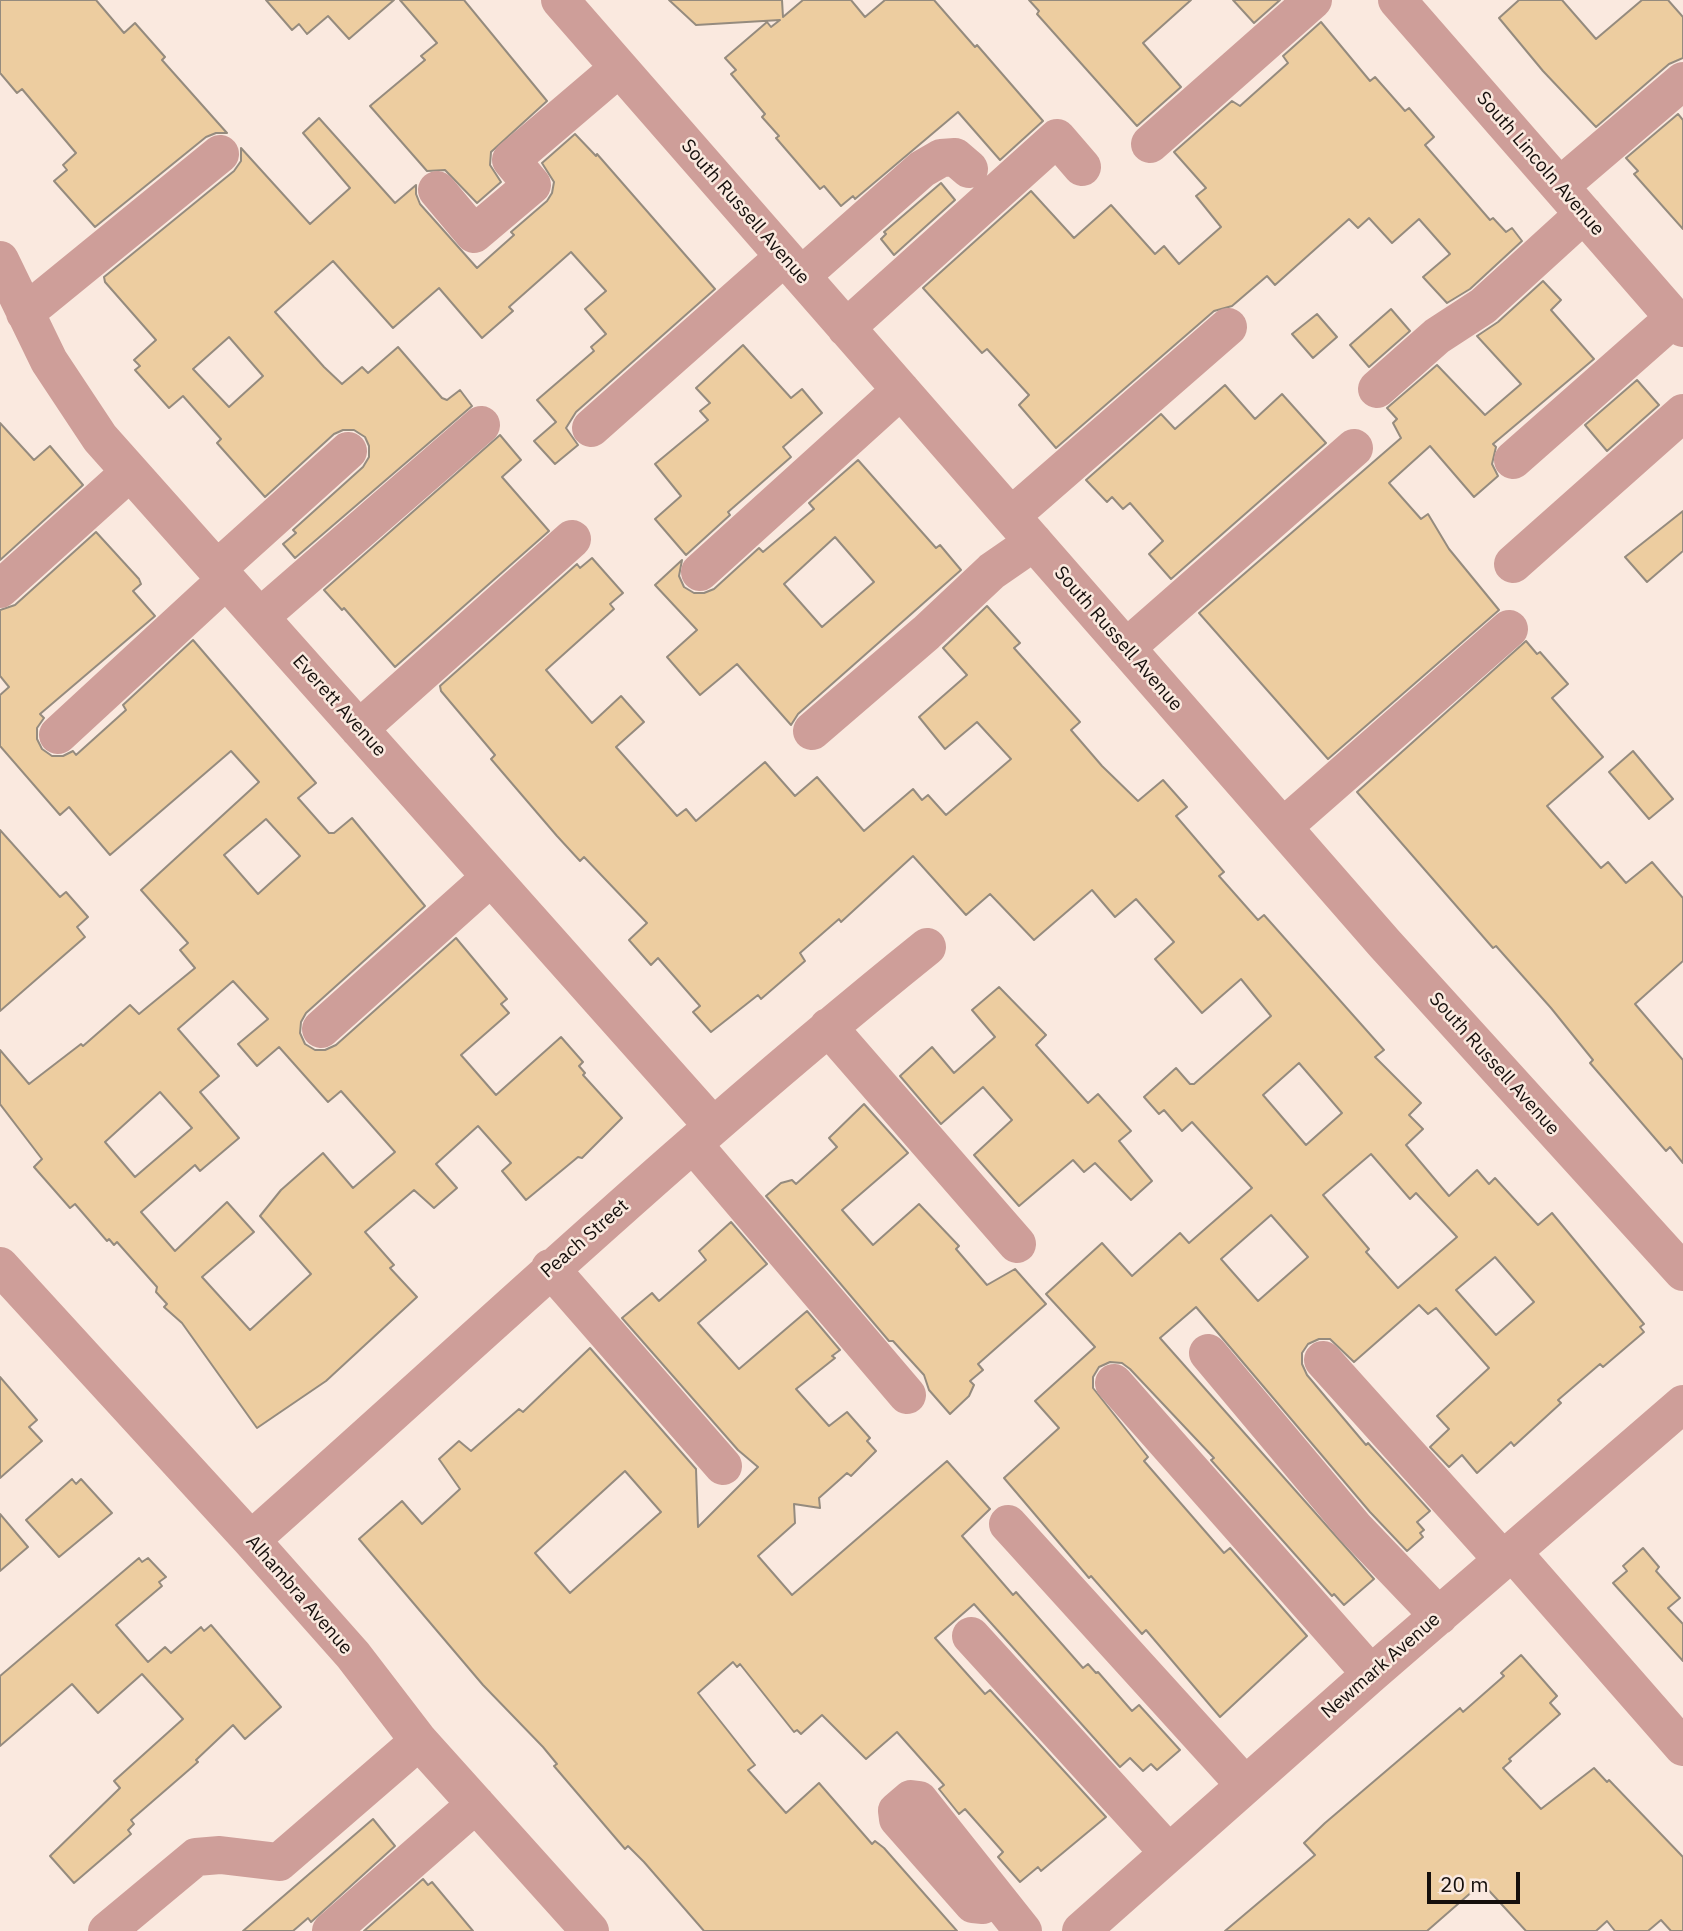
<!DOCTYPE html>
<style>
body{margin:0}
#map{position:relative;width:1683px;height:1931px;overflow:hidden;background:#fae9df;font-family:"IBM Plex Sans",sans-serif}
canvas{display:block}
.scale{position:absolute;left:1427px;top:1872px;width:93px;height:32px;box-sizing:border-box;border:4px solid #150f0c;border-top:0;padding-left:9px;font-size:21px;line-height:24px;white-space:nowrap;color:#150f0c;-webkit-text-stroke:5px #fae9df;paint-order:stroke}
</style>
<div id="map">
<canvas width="1683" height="1931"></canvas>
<div class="scale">20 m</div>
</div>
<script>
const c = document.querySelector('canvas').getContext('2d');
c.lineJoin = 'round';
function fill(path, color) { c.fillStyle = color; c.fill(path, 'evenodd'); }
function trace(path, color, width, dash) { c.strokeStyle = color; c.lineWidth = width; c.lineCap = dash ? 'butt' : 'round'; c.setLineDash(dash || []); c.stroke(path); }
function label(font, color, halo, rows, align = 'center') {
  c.font = font + ' "IBM Plex Sans",sans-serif'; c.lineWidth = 5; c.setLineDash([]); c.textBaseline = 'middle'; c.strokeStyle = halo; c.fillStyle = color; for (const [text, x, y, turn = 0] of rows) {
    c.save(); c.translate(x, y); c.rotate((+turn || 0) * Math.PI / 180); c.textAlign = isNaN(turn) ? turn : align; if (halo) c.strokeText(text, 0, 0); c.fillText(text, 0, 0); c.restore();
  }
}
const building = new Path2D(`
 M0,0H96L124,33L135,23L165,57L162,60L227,133H216L206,137L95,227L54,181L67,170L63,165L76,153L22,89L17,93L0,73Z
 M266,0H394L349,39L328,16L307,34L299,24L292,30Z
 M400,0H464L547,101L491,152L490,165L501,182L477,203L445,170L427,171L370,106L425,60L421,56L437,43Z
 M669,0H782L783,17L803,0H851L865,17L885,0H934L975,47L977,45L1043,121L1000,160L958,112L855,199L853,196L841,206L824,186L820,189L776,138L779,136L762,117L765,114L731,74L736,70L725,58L767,22L771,27L780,20L696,25Z
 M1029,0H1191L1143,43L1181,87L1137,126L1037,14L1039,11Z
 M1233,0H1280L1254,23Z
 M1519,0H1562L1596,39L1642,0H1668L1683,17V58L1669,64L1596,127L1543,71L1499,18Z
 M1321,22L1370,81L1375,77L1405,111L1409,108L1434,137L1425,145L1490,220L1493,218L1506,232L1512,228L1522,241L1470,289L1447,303L1423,277L1450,254L1419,219L1392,243L1369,218L1358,228L1349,219L1275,285L1267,276L1232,306L1214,311L1056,448L1019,405L1029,395L987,349L982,353L923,288L1031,191L1074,238L1111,205L1155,254L1164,246L1179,264L1221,227L1196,196L1206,188L1174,152L1232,101L1240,106L1288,63L1283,56Z
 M1678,114L1683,120V229L1634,174L1638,171L1626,158Z
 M319,118L395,203L416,185V194L420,204L477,268L514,235L511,232L547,201L552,193L554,182L542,163L575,134L596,156L597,154L715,289L576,412L566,428L578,445L555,464L534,441L556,422L537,400L594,351L591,347L606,334L585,309L606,291L571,252L509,307L513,311L482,338L439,288L393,328L333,261L275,312L324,367L342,384L362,367L368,373L398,347L442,398L447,400L460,390L472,406L295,558L283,544L296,533L293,530L363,467L369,457V446L365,437L354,430H343L334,434L265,497L217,443L221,439L183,396L169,408L135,370L140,366L134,360L156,340L105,282L104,277L234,171L241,161V148L310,224L350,188L303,133ZM229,337L263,376L229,407L193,369Z
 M941,183L955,200L894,255L881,239L886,234L884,232Z
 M1543,281L1561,300L1551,310L1594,359L1493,444L1496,447L1492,464L1498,476L1474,497L1430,446L1389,483L1421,519L1428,514L1449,549L1499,610L1328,759L1199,613L1401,438L1393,423L1397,419L1387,408L1437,365L1485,415L1521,384L1477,336L1498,322Z
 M1391,309L1410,331L1369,367L1350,345Z
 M1317,314L1337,337L1313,358L1292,334Z
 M743,345L791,398L802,389L822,413L783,447L791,457L728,512L730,515L686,555L655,519L681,496L655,464L708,420L700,411L710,403L696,388Z
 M1637,380L1659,405L1607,451L1585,425Z
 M1225,385L1255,419L1282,394L1326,443L1171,579L1149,554L1163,541L1130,503L1123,509L1112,497L1107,502L1086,480L1161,414L1175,429Z
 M0,423L34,460L50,446L83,485L0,560Z
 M500,435L521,460L502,477L549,531L395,667L344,608L342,610L324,590Z
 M858,460L936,548L940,545L961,570L798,714L791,725L737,664L700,695L667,657L697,630L655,585L682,560L679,576L684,587L694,593H704L714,589L759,548L763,552L814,509L809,503ZM835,537L874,582L822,627L784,584Z
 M1683,511V551L1647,582L1625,557Z
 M96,532L139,579L141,584L133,591L155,616L40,714L44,718L37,728V739L42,749L52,756H63L73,751L76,755L126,710L123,705L193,640L316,783L298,798L329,833H334L352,818L425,906L306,1013L301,1022L300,1033L305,1044L315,1050H325L336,1045L456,938L507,999L501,1004L509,1013L461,1055L496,1095L561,1037L583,1062L579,1066L585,1073L583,1075L622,1118L582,1158L578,1157L526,1200L502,1171L511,1163L478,1126L436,1164L457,1188L434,1208L414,1190L365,1232L394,1265L390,1268L417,1297L326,1381L257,1428L182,1323L164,1307L167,1304L156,1292L157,1287L117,1242L114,1245L109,1239L107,1241L75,1204L70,1208L34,1167L42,1159L0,1104V1050L29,1084L81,1044L83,1046L130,1005L139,1014L195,968L180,950L188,943L141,890L259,782L231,751L110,855L69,807L60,815L0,746V695L9,687L0,676V610L15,605ZM266,819L300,856L258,894L224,855ZM233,981L268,1019L238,1044L257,1066L279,1047L328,1102L341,1091L395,1152L353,1188L323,1153L281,1190L260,1216L311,1274L250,1330L202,1277L254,1232L227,1202L175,1251L141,1212L195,1165L200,1171L239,1138L200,1092L219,1076L178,1029ZM160,1092L192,1128L135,1177L105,1142Z
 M592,558L623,593L610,604L614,609L546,670L592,723L621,696L644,722L616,747L677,816L686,809L696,821L765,762L795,796L817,777L864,831L913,789L922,800L928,795L946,815L1011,759L977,722L945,749L919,717L967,675L943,648L987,606L1020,643L1014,648L1080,722L1071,730L1102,766L1138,801L1163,780L1187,807L1176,816L1224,872L1219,876L1258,920L1264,915L1384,1050L1375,1057L1421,1103L1409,1115L1423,1129L1406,1145L1449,1196L1477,1170L1489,1184L1495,1178L1538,1225L1552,1213L1644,1324L1640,1327L1644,1332L1603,1367L1600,1364L1558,1400L1561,1403L1514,1446L1511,1442L1477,1473L1462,1455L1449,1467L1430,1447L1449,1429L1437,1416L1489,1368L1436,1308L1428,1314L1419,1305L1354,1362L1330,1339H1319L1308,1344L1302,1353V1364L1307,1375L1366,1445L1368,1443L1430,1511L1417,1522L1424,1530L1420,1533L1423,1537L1407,1551L1370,1512L1196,1307L1160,1338L1374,1579L1344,1605L1334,1594L1332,1596L1211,1460L1214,1458L1130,1369L1122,1363L1110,1362L1099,1367L1093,1377V1388L1148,1457L1144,1461L1224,1553L1230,1548L1307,1636L1220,1717L1146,1630L1142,1634L1091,1576L1089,1578L1004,1478L1059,1428L1035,1401L1095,1347L1046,1294L1102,1243L1132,1276L1180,1233L1189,1243L1252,1188L1192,1122L1182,1131L1164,1110L1159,1114L1144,1097L1176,1068L1190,1084H1194L1271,1016L1241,979L1202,1013L1155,959L1174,942L1136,899L1115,917L1092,890L1034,940L990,894L966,915L913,856L841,922L839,919L800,953L805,961L761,999L758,995L711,1032L693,1012L700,1006L658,958L651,965L629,940L647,923L584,857L580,861L557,836L491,759L495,755L441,691L440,686L577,564L580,568ZM1299,1063L1342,1113L1306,1145L1263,1095ZM1371,1154L1410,1199L1416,1193L1457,1237L1398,1288L1366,1252L1369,1249L1323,1195ZM1271,1215L1308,1257L1258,1301L1221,1259ZM1495,1257L1534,1302L1496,1335L1456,1290Z
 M1526,641L1537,654L1540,652L1568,684L1552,698L1603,757L1547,806L1601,868L1608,862L1626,883L1652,862L1683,898V961L1635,1004L1683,1060V1163L1670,1147L1666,1151L1590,1063L1593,1060L1551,1008L1496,946L1493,948L1357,792Z
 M1633,751L1673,799L1649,819L1609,772Z
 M0,830L60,897L66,892L88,917L77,927L85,937L0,1011Z
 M999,987L1046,1035L1036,1045L1088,1103L1098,1094L1131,1131L1119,1141L1152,1181L1131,1200L1095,1163L1084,1172L1073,1160L1019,1206L974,1155L1012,1120L983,1087L941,1124L900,1076L932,1047L954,1073L995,1037L972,1010Z
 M864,1104L908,1153L842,1210L873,1245L919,1204L959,1246L956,1249L987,1285L1015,1269L1046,1304L978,1364L983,1370L970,1381L974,1385L969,1396L950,1414L929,1390L924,1375L893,1341H889L766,1196L781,1183L792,1180L796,1184L837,1147L829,1138Z
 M731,1222L767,1264L698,1323L739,1369L807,1311L840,1350L832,1356L835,1358L796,1389L829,1426L847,1412L870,1438L867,1441L876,1451L851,1476L847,1473L819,1498L820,1508L794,1504L795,1523L758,1556L792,1595L947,1461L990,1509L962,1536L1013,1595L1016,1592L1083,1668L1088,1664L1096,1673L1098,1672L1132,1711L1139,1705L1180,1750L1157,1770L1151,1764L1143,1771L1130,1758L1120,1767L974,1604L935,1638L985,1694L990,1690L1106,1817L1041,1871L1038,1867L1020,1882L998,1857L1003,1852L965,1809L959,1814L939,1789L944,1785L897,1732L866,1759L822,1715L801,1734L797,1730L794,1732L740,1664L737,1667L733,1662L698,1693L755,1765L748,1770L786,1813L819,1783L872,1844L875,1841L884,1848L957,1931H704L644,1862L628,1846L625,1849L554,1766L557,1764L543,1747L483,1685L359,1539L402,1501L422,1524L460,1489L439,1459L459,1441L471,1451L519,1409L523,1412L590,1348L696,1469L698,1527L758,1467L738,1450L622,1318L652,1293L659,1301L706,1260L699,1251ZM625,1471L661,1512L570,1593L535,1553Z
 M0,1377L37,1420L29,1427L42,1441L0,1478Z
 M72,1479L76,1484L81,1479L112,1513L59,1557L26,1520Z
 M0,1514L28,1547L0,1571Z
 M1643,1548L1659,1567L1656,1571L1680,1598L1668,1608L1683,1624V1661L1613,1583L1627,1571L1623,1566Z
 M139,1558L142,1562L148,1558L166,1577L159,1582L162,1586L116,1625L148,1662L165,1647L171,1653L201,1627L204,1631L211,1625L281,1707L245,1739L233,1725L196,1760L198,1762L131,1820L134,1824L128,1830L131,1834L74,1883L50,1856L120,1788L114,1781L183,1719L142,1674L98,1713L72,1684L0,1746V1676Z
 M1521,1655L1557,1696L1550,1703L1560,1714L1509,1759L1511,1761L1503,1768L1541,1809L1594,1768L1607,1782L1609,1780L1683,1857V1931H1671L1661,1920L1648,1931H1615L1607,1921L1596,1931H1526L1482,1883L1427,1931H1225L1315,1855L1304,1843L1325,1823L1460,1708L1463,1712L1504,1676L1501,1673Z
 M373,1819L395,1846L311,1922L308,1918L293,1931H243Z
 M423,1879L428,1885L432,1882L473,1931H364Z`);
fill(building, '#edcda0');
trace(building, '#958b7e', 2);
trace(new Path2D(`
 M560,0L1385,944L1683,1272
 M1397,0L1683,328
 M1150,144L1313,0
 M1560,186L1683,81
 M437,190L474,234L532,185L511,160L619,68
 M0,260L49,361L100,438L713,1126
 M801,276L922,169L941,158L955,157L969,169
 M25,313L220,154
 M846,328L1057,138L1082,167
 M1377,389L1437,336L1483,306L1584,214
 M591,428L784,257
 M1513,460L1674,318
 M1011,516L1228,327
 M1513,564L1683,413
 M217,569L348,451
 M700,572L901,390
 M0,589L130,472
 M260,617L481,425
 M1126,648L1354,448
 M359,729L572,539
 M812,731L926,633L992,571L1034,542
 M58,735L226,580
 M1283,827L1509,629
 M828,1027L1017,1244
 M321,1029L491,877
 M693,1144L907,1395
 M0,1266L251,1540L353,1655L419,1741L590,1931
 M550,1268L723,1466
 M1208,1353L1354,1527L1439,1616
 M1323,1360L1503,1560
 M1114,1383L1371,1674
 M1008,1524L1245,1785
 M251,1540C475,1341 693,1135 927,947
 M1513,1553L1683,1747
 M971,1636L1169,1853
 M994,1897L983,1905L973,1904L898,1819L897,1811L911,1799L919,1800L1023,1931
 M107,1931L196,1857L220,1855L279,1862L419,1741
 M331,1931L476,1804
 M1081,1931L1371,1674L1683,1404`), '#ce9e99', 38);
label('19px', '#150f0c', '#fae9df', [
 ["South Lincoln Avenue",1540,164,49],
 ["South Russell Avenue",745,212,49],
 ["South Russell Avenue",1118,639,49],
 ["Everett Avenue",339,706,48],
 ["South Russell Avenue",1494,1064,48],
 ["Peach Street",585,1239,-41],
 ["Alhambra Avenue",299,1595,49],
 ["Newmark Avenue",1381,1666,-41]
]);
</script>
